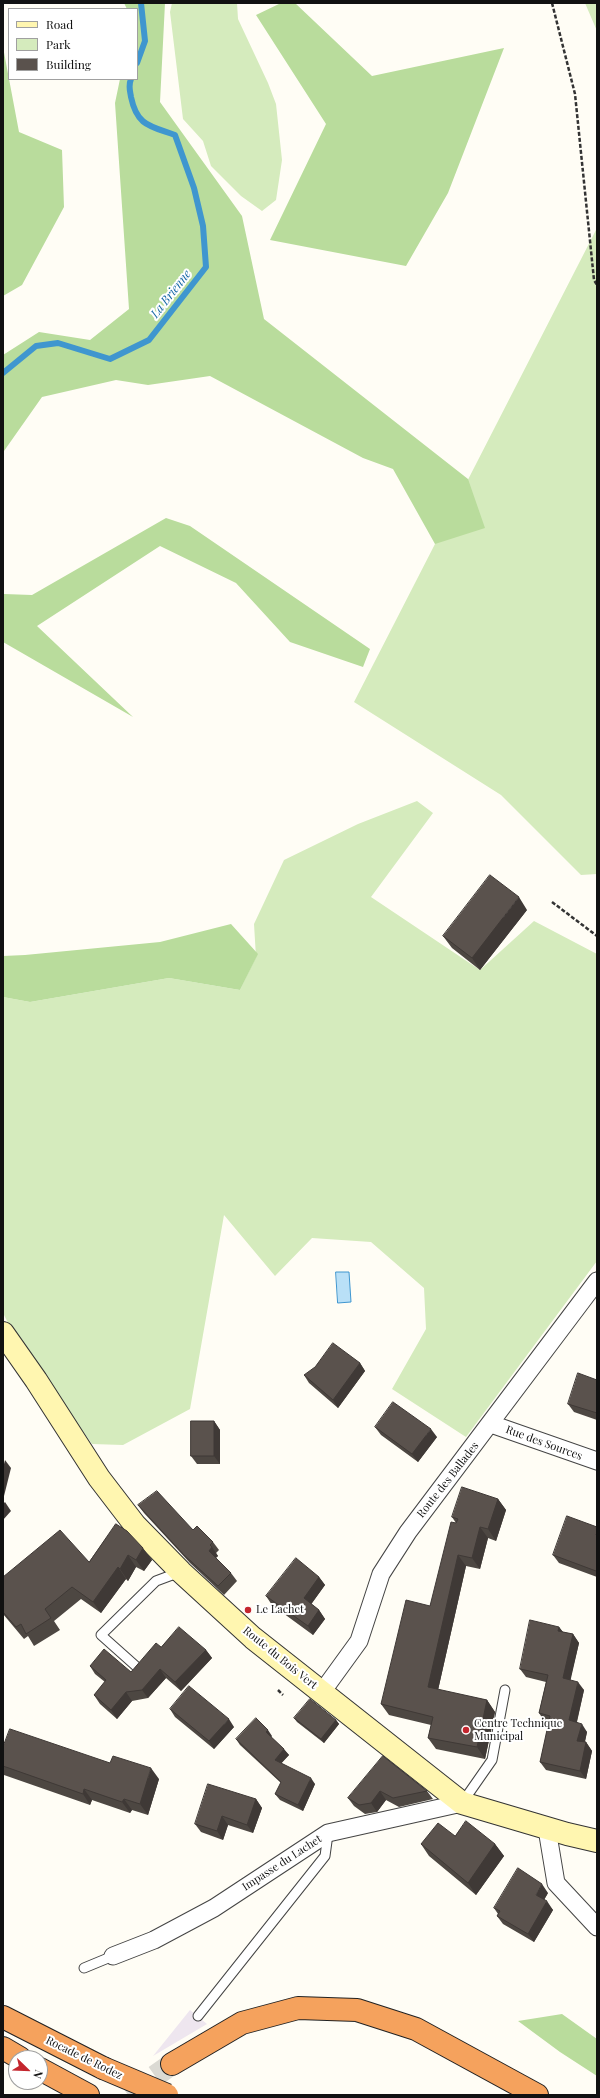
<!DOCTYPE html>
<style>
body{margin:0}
#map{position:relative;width:600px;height:2098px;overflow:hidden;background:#fffdf5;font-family:"Playfair Display",serif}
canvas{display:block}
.frame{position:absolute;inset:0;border:4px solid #111;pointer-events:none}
.legend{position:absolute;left:8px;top:8px;width:130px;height:72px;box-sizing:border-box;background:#fff;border:1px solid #a0a0a0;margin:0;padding:5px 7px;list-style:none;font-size:12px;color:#111}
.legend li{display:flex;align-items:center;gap:8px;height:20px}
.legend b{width:20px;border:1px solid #a0a0a0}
.north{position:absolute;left:8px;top:2050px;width:40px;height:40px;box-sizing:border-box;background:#fff;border:1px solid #a0a0a0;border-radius:50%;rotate:113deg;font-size:11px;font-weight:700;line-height:16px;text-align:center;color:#111}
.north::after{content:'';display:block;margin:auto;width:14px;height:18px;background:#c4262e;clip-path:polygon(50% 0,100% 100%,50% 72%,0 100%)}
</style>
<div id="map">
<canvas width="600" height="2098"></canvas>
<div class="frame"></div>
<ul class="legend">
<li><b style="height:5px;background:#fff6b0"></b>Road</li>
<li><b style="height:11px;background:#d5ebbd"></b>Park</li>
<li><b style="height:11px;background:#5a524d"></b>Building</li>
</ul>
<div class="north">N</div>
</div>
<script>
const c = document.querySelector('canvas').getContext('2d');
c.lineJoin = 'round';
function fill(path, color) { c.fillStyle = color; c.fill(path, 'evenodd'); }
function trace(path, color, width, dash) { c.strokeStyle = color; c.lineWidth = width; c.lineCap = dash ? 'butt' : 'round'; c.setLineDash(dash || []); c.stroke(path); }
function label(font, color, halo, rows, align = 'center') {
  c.font = font + ' "Playfair Display",serif'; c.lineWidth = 4; c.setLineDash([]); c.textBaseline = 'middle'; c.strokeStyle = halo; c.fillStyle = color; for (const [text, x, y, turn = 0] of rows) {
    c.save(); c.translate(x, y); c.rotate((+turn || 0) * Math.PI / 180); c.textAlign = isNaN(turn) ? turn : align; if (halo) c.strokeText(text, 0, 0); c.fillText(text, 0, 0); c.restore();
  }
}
fill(new Path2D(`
 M190,2010L207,2024L153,2056Z`), '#eee6ef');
fill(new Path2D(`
 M172,3H237L238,19L268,83L276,104L282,160L276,200L262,211L241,196L211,166L203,141L183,119L170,12Z
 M585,3H597V31Z
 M597,228V874L581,875L501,795L354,702Z
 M417,801L433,813L371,897L480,970L534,921L597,954V1261L466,1437L392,1389L426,1329L424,1288L371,1242L312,1238L275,1276L224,1215L190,1409L123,1445L92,1444L14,1335L3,1313V997L30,1002L169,978L240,990L256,957L254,924L284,860L358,824Z`), '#d5ebbd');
fill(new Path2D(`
 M124,3H165L160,102L242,216L264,319L468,479L485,528L435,544L393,469L363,458L210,376L148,385L116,380L42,397L4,451V594L32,595L166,518L190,526L370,649L363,667L290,642L236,583L160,546L37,626L133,717L3,642V355L39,332L90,340L129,309L115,103L120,79H137V9H127Z
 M281,3H295L372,76L504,48L448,193L406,266L270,240L326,124L256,15Z
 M3,47L19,132L62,150L64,207L22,285L3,296Z
 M231,924L258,954L240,990L169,978L30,1002L3,997V956L25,955L160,942Z
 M562,2014L597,2039V2076L560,2052L518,2021Z`), '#b9dc9c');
const water = new Path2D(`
 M336,1272H349L351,1302L338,1303Z`);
fill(water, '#b9e0f7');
trace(water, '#3f96cf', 1);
trace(new Path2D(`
 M137,63L145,41L141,3
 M3,373L36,346L58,343L110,359L149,340L206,267L203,226L194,188L175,135C150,126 137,126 131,97C130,90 128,86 131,79`), '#3f96cf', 6);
trace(new Path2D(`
 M128,2095L172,2064`), '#dbdad3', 22, [22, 11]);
const lane = new Path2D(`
 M138,1668L101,1635L156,1581L180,1572
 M462,1803L492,1760L505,1690
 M84,1968L113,1956
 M198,2016L325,1856L328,1834`);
const street = new Path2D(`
 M491,1424L597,1461
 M322,1692L359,1641L381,1574L408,1532L597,1281
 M547,1829L556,1883L597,1927
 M113,1956L154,1940L214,1908L328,1833L462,1803`);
const secondary = new Path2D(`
 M3,1333L36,1380L99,1478L135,1525L181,1572L253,1638L462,1803L567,1834L597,1841`);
const highway = new Path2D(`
 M3,2017L103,2068
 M3,2048L20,2058
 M172,2064L242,2023L298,2008L357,2010L416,2029L537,2095
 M40,2069L88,2095`);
trace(lane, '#444', 11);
trace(street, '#444', 19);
trace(secondary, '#333', 24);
trace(highway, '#222', 24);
trace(new Path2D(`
 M552,3L575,94L594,280L597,285
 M552,902L597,936
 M278,1690L283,1695`), '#333', 2.5, [4, 2]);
trace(lane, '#fff', 9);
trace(street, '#fff', 17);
trace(secondary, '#fff6b0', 22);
trace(highway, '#f5a25d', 22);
const highwayBridge = new Path2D(`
 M103,2068L167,2095`);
trace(highwayBridge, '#222', 24, []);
trace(highwayBridge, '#f5a25d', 22);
fill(new Path2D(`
 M527,910L480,970L452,948L443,936Z
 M360,1363L365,1371L338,1408L309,1383L304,1375Z
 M597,1380V1420L574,1412L568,1404Z
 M214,1421L220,1430V1464H197L191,1456Z
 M375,1427L437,1437L418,1462L381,1435Z
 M498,1499L506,1510L496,1541L488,1538L480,1569L466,1566L438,1690L487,1700L495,1712L485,1759L436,1749L428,1738L431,1725L389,1715L381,1704L430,1606L456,1523L452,1517Z
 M138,1505L193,1530L213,1542L219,1550L216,1553L218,1556L216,1558L231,1573L237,1581L224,1595L190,1563L144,1513Z
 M116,1524L152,1560L144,1571L136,1567L128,1581L126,1579L101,1613L81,1599L54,1621L60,1630L34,1646L28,1636L24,1639L3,1614V1577L89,1562Z
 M597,1527V1577L559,1563L553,1555Z
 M319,1577L325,1585L311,1604L319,1610L325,1619L313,1635L272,1605L266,1596Z
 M559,1627L563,1632L573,1634L579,1643L570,1680L584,1690L577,1722L587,1732L585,1742H586L592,1751L586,1779L546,1770L540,1762L549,1723L545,1722L539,1713L546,1682L526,1677L520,1669Z
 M161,1647L206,1650L212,1658L181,1691L166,1678L148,1698L132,1701L117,1719L100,1704L94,1695L105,1682L95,1674L90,1666L131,1672Z
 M170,1709L234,1727L214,1749L175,1717Z
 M294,1718L336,1720L339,1724L324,1743L297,1722Z
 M272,1736L271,1737L289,1755L281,1763L315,1784L303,1811L280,1800L275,1794L281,1783L240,1745L236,1739Z
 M383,1756L427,1791L433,1799L399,1807L386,1800L377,1812L365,1814L354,1806L348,1798Z
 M3,1766L159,1779L148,1815L132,1810L130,1813L92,1800L90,1805L4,1775L3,1773Z
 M256,1799L262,1808L253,1833L228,1825L223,1840L201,1832L195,1824Z
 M421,1844H495L504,1856L476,1895L429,1856Z
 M548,1893L544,1900L553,1910L534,1942L503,1924L497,1916L498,1914L494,1908Z`), '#4d4742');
fill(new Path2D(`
 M519,897L527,910L480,970L472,958Z
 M360,1363L365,1371L338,1408L333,1400Z
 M214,1421L220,1430V1464L214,1456Z
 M431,1429L437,1437L418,1462L412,1454Z
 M5,1460L11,1468L3,1500V1468Z
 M498,1499L506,1510L496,1541L488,1529Z
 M5,1502L11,1511L3,1520V1504Z
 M480,1527L488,1538L480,1569L472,1558Z
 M212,1547L218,1556L214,1559L209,1551Z
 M143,1548L152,1560L144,1571L136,1560Z
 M128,1555L136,1567L128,1581L120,1569Z
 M458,1555L466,1566L436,1699L428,1687Z
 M118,1567L126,1579L101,1613L93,1602Z
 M319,1577L325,1585L310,1606L304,1598Z
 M319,1610L325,1619L313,1635L308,1626Z
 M559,1627L565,1635L558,1631Z
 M573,1634L579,1643L569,1687L563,1678Z
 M206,1650L212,1658L181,1691L175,1682Z
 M160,1669L166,1678L148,1698L142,1690Z
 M578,1682L584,1690L575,1729L569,1720Z
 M126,1692L132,1701L117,1719L111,1710Z
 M487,1700L495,1712L485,1759L477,1747Z
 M229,1719L234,1727L214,1749L209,1741Z
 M336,1720L339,1724L324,1743L321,1739Z
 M582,1724L587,1732L583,1749L577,1741Z
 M268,1730L272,1736L270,1738L266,1732Z
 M586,1742L592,1751L586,1779L580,1771Z
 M284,1749L289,1755L279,1766L275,1760Z
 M151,1768L159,1779L148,1815L140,1804Z
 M311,1778L315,1784L303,1811L298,1805Z
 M84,1789L92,1800L90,1805L83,1794Z
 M380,1791L386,1800L377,1812L371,1803Z
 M124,1799L132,1810L130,1813L122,1802Z
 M256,1799L262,1808L253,1833L247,1825Z
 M222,1816L228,1825L223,1840L217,1831Z
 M495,1844L504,1856L476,1895L468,1883Z
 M542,1884L548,1893L542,1903L536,1895Z
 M547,1901L553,1910L534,1942L528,1934Z`), '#3f3936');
const building = new Path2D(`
 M490,875L519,897L472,958L443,936Z
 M333,1343L360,1363L333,1400L304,1375L315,1367Z
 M578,1373L597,1380V1413L568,1404Z
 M393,1402L431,1429L412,1454L375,1427Z
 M191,1421H214V1456H191Z
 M462,1487L498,1499L488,1529L480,1527L472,1558L458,1555L428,1687L487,1700L477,1747L428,1738L433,1717L381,1704L406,1600L430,1606L451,1522L456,1523L458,1519L452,1517Z
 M157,1491L193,1530L197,1526L213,1542L210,1545L212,1547L209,1551L231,1573L218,1586L184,1555L138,1505Z
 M567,1516L597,1527V1532L596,1535H597V1569L596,1571L553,1555Z
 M116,1524L127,1531L143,1548L136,1560L128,1555L120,1569L118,1567L93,1602L72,1587L45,1609L51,1618L26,1634L21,1624L16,1627L3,1612V1577L60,1530L89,1562Z
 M296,1558L319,1577L304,1598L319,1610L308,1626L266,1596Z
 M530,1620L559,1627L558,1631L573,1634L563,1678L578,1682L569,1720L582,1724L577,1741L586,1742L580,1771L540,1762L550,1716L539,1713L548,1675L520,1669Z
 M179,1627L206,1650L175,1682L160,1669L142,1690L126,1692L111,1710L94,1695L106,1680L90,1666L104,1649L131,1672L156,1643L161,1647Z
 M189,1686L229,1719L209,1741L170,1709Z
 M310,1699L336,1720L321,1739L294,1718Z
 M256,1718L268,1730L266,1732L284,1749L275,1760L311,1778L298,1805L275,1794L281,1782L236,1739Z
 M10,1729L110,1763L113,1756L151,1768L140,1804L124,1799L122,1802L84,1789L83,1794L3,1766V1747Z
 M383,1756L427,1791L393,1798L380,1791L371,1803L359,1805L348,1798Z
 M208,1784L256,1799L247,1825L222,1816L217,1831L195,1824Z
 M466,1821L495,1844L468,1883L421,1844L438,1823L455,1836Z
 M518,1868L542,1884L536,1895L547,1901L528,1934L497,1916L500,1911L494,1908Z`);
fill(building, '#5a524d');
trace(building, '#3f3936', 1);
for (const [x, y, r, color] of [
 [248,1610,4,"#c4262e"],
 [466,1730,4,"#c4262e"]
]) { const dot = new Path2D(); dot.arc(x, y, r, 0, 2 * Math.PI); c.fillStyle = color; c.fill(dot); trace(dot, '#fff', 1.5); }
label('11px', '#111', '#fff', [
 ["Rue des Sources",544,1443,20],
 ["Route des Ballades",448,1480,-52],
 ["Route du Bois Vert",280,1658,39],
 ["Impasse du Lachet",282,1863,-33],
 ["Rocade de Rodez",84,2058,26]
]);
label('11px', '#111', '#fff', [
 ["Le Lachet",256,1610],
 ["Centre Technique",474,1724],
 ["Municipal",474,1737]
], 'left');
label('italic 12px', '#1768a6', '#fff', [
 ["La Brienne",171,294,-52]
]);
</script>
